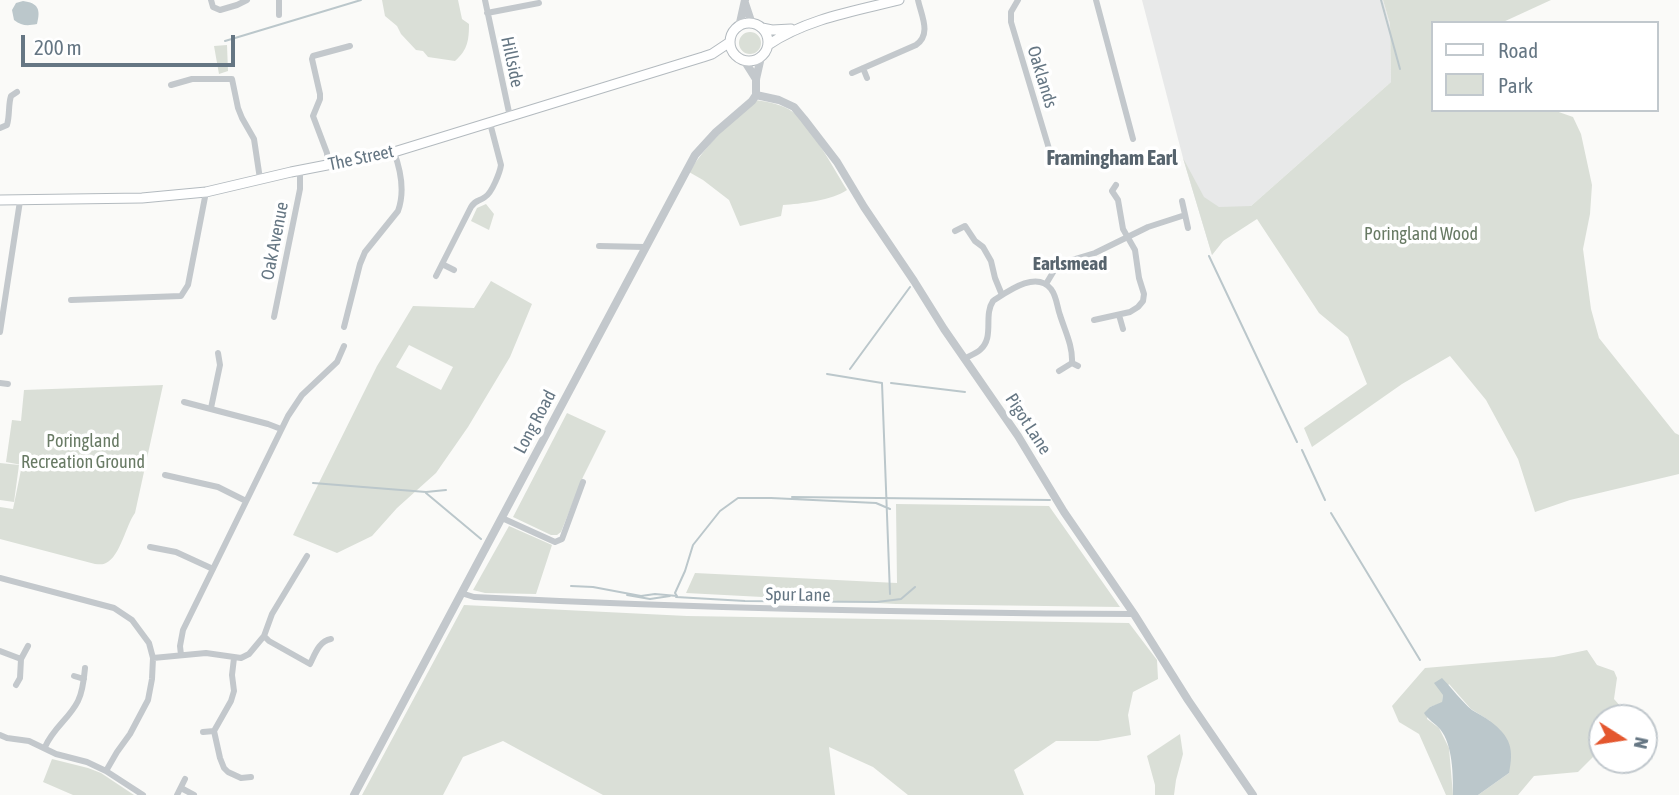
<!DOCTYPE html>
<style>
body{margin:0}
#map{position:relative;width:1679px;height:795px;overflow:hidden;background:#fafaf8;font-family:"Asap Condensed",sans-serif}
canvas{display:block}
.legend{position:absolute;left:1431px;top:21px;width:228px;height:91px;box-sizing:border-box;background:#fff;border:2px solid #c1c8cd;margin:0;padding:9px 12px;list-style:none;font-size:21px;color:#657683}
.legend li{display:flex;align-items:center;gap:14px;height:35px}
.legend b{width:35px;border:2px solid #c1c8cd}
.north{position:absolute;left:1588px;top:704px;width:70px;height:70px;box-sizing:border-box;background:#fff;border:2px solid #c1c8cd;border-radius:50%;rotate:102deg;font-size:19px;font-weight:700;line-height:28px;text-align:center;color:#657683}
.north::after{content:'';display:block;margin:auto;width:24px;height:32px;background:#e4572e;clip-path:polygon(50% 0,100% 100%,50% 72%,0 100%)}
.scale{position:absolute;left:21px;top:35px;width:214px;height:32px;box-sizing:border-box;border:4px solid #657683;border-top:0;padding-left:9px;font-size:21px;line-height:24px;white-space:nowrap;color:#657683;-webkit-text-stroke:5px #fff;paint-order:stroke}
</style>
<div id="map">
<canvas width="1679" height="795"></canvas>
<ul class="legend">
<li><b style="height:9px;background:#fff"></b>Road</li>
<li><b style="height:19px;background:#dadfd7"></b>Park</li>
</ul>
<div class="north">N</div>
<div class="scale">200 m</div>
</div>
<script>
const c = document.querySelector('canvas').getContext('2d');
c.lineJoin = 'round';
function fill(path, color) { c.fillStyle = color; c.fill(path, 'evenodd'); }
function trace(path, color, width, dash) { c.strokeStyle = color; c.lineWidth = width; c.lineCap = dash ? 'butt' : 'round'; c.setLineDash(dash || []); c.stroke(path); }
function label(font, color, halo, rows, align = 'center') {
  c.font = font + ' "Asap Condensed",sans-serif'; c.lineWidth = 7; c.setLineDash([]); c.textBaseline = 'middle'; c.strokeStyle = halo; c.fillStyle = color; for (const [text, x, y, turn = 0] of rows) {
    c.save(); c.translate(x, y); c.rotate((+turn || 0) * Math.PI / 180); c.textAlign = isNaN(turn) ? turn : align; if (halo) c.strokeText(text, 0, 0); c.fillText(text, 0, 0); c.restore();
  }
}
fill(new Path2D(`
 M1142,0H1383L1390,24L1391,82L1251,206L1212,255L1183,158Z`), '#e8e9e9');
fill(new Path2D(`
 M382,0H458L462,19L469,24C469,39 468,50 455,61L428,57L423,51L416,50L401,34L397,26L385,16Z
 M1383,0H1551L1501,23H1432V110H1553L1573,117L1581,134L1592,185L1590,214L1583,249L1591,309L1599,338L1675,433L1679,435V474L1570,500L1535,512L1518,459L1486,400L1450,356L1402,384L1312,447L1304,428L1367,384L1348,337L1319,313L1257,219L1223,241L1212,255L1183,158L1204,197L1219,207L1251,206L1391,82L1390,24Z
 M739 43a11 11 0 1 1 22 0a11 11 0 1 1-22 0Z
 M227,45L228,71L219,74L214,46Z
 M755,100C768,102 782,104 793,112C808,122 836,172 847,190C833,200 800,204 783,205L781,216L740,226L729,200L703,180L689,172C707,144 730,122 755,100Z
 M486,204L494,214L489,230L471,221L477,208Z
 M491,281L532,304L510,357L468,427L436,473L397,508L372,536L337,553L293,535L377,366L413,306L474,308ZM409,345L453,367L441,390L396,367Z
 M163,385L135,513C126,525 120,557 106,563C103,565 99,564 95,564L0,539V507L13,509L22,465L6,462L12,420L21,421L24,390Z
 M567,413L606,431L583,477L561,532L557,535H551L513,517Z
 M0,463L19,465L14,502L0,500Z
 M896,504L1049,506L1120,607L896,604L686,593L695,573L897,583Z
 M509,526L552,545L536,594L485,593L473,590Z
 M464,605L687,616L1129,623L1157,660L1158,679L1133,692L1128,715L1131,735L1098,741H1056L1014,770L1024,795H908L873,767L829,747L835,795H603L503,741L463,757L443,795H362Z
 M1587,650L1597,665L1614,671L1617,678L1614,699L1622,708L1630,711L1632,718H1602V753H1597L1578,772L1534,776L1518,795H1478L1509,773L1490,721L1471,709L1449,684L1443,695L1442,703L1430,707L1427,719L1439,728L1449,748L1453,795H1446L1419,734L1399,722L1392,706L1425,668L1554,657Z
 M1180,734L1183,754L1176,780L1174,795H1155V785L1147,756Z
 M52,759L88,768L101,773L134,795H73L43,782Z`), '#dadfd7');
fill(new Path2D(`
 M23,1C38,3 41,9 37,24C27,26 22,26 14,20L12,10L16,3Z
 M1442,678C1452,688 1461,701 1472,710C1478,714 1485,717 1490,721C1511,737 1514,749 1509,773L1478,795H1453C1453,775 1453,745 1440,729C1435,723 1428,720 1424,713L1430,707L1442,702L1443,695L1434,683Z`), '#bbc7cb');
trace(new Path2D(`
 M1381,0L1400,69
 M225,41L361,0
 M1209,256L1297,442
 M850,369L910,287
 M827,374L882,383L890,594
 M891,383L965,392
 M1302,450L1325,500
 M313,483L426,492L446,490
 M426,493L481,539
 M792,497L1050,500
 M1331,513L1420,660
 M571,586L593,587L641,596L655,594L677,596L675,593L685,571L693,545L720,511L738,498H771L876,503L890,509
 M627,595L650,599L670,596
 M676,597L745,601L877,602L901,599L915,587`), '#bbc7cb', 2);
const secondary = new Path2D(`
 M730 42a19 19 0 1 1 38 0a19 19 0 1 1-38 0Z
 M762,28L772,30L791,29
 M768,45C806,19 855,11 899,0
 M0,200L142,198L206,192L291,172L394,152L703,57L712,54L730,42`);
trace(secondary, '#b3babf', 11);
trace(new Path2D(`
 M211,0L213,7L220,10L237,5L247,0
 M279,0V15
 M485,0L510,117
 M1018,0L1011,12V22L1053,162
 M1096,0L1133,139
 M487,13L539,3
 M863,68L867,78
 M852,73L916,45C932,34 921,15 918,0
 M171,85L192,79H232L238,108L242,118L254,139L260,179
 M0,128L7,125C10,115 8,105 11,96L17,92
 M328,166L327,153L313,116L320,99V94L312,59L313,56L350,46
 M1182,201L1188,228
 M955,231L965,226L975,241L983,247L991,261L995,278L1002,295
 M599,246L645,247
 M442,264L454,270
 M436,276L471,207C476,199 479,202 485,197C492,193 500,172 501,165L490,123
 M1046,284L1055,269L1065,262L1095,253L1148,227L1185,215
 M71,300L181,296L188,285L206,192
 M1119,315L1123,329
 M274,317L300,189V171
 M1094,320L1130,312L1138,307L1143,301L1144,294L1139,278L1135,250L1123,229L1118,200L1112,191L1116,185
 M344,327L360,264L365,252L398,211C405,192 401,171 394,152
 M0,332L20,201
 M964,359C969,356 975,354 980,350C995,337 983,316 993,301C1007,292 1036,270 1051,289C1057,297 1057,307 1060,315C1065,331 1073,346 1072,363L1078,366
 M1059,371L1072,363
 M0,383L8,384
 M184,402L268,424L281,429
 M211,408L220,365L218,353
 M165,475L218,487L246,501
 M502,518L555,542L562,539L583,482
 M150,547L176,552L213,569
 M0,578L114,608L132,620L149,643L153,658L152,679L148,700L130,734L117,752L106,771
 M461,593L474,597C694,608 914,613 1134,614
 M264,636L269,641L310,664C315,654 319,641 331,639
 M0,651L21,659L20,678L16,685
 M181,655L180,646L183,630L288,416L302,395L337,362L344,346
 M153,658L206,653L241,658L249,654L264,636L272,614L307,556
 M234,658L232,675L234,691L231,701L214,731L220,758L224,768L228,772L241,778L251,777
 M21,659L28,646
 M74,676L84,679
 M203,732L214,731
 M0,735L7,738L29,741L56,754L87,762L106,771L143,795
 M45,747C54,727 69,719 78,701C83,691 84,679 85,668
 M181,788L194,795
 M177,795L185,779`), '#c3c8cc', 6);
trace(new Path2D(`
 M745,3L752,24
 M739,27L745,0
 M744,60L756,79
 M756,95L779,100L794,107L804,119L837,162L864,207L914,281L944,329L1018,436L1064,512L1134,614L1188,700L1253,795
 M354,795L688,168L695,155L716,132L752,101L756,95V79L761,57`), '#c3c8cc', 8);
trace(secondary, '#fff', 9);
label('18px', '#657683', '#fff', [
 ["Hillside",512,62,78],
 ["Oaklands",1042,77,73],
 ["The Street",361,158,-12],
 ["Oak Avenue",275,241,-79],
 ["Long Road",535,422,-62],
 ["Pigot Lane",1028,424,57],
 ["Spur Lane",798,595,1]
]);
label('18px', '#687a64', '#fff', [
 ["Poringland Wood",1421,234],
 ["Poringland",83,441],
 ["Recreation Ground",83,462]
]);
label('bold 19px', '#57646e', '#fff', [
 ["Earlsmead",1070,264]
]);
label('bold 21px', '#57646e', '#fff', [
 ["Framingham Earl",1112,158]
]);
</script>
